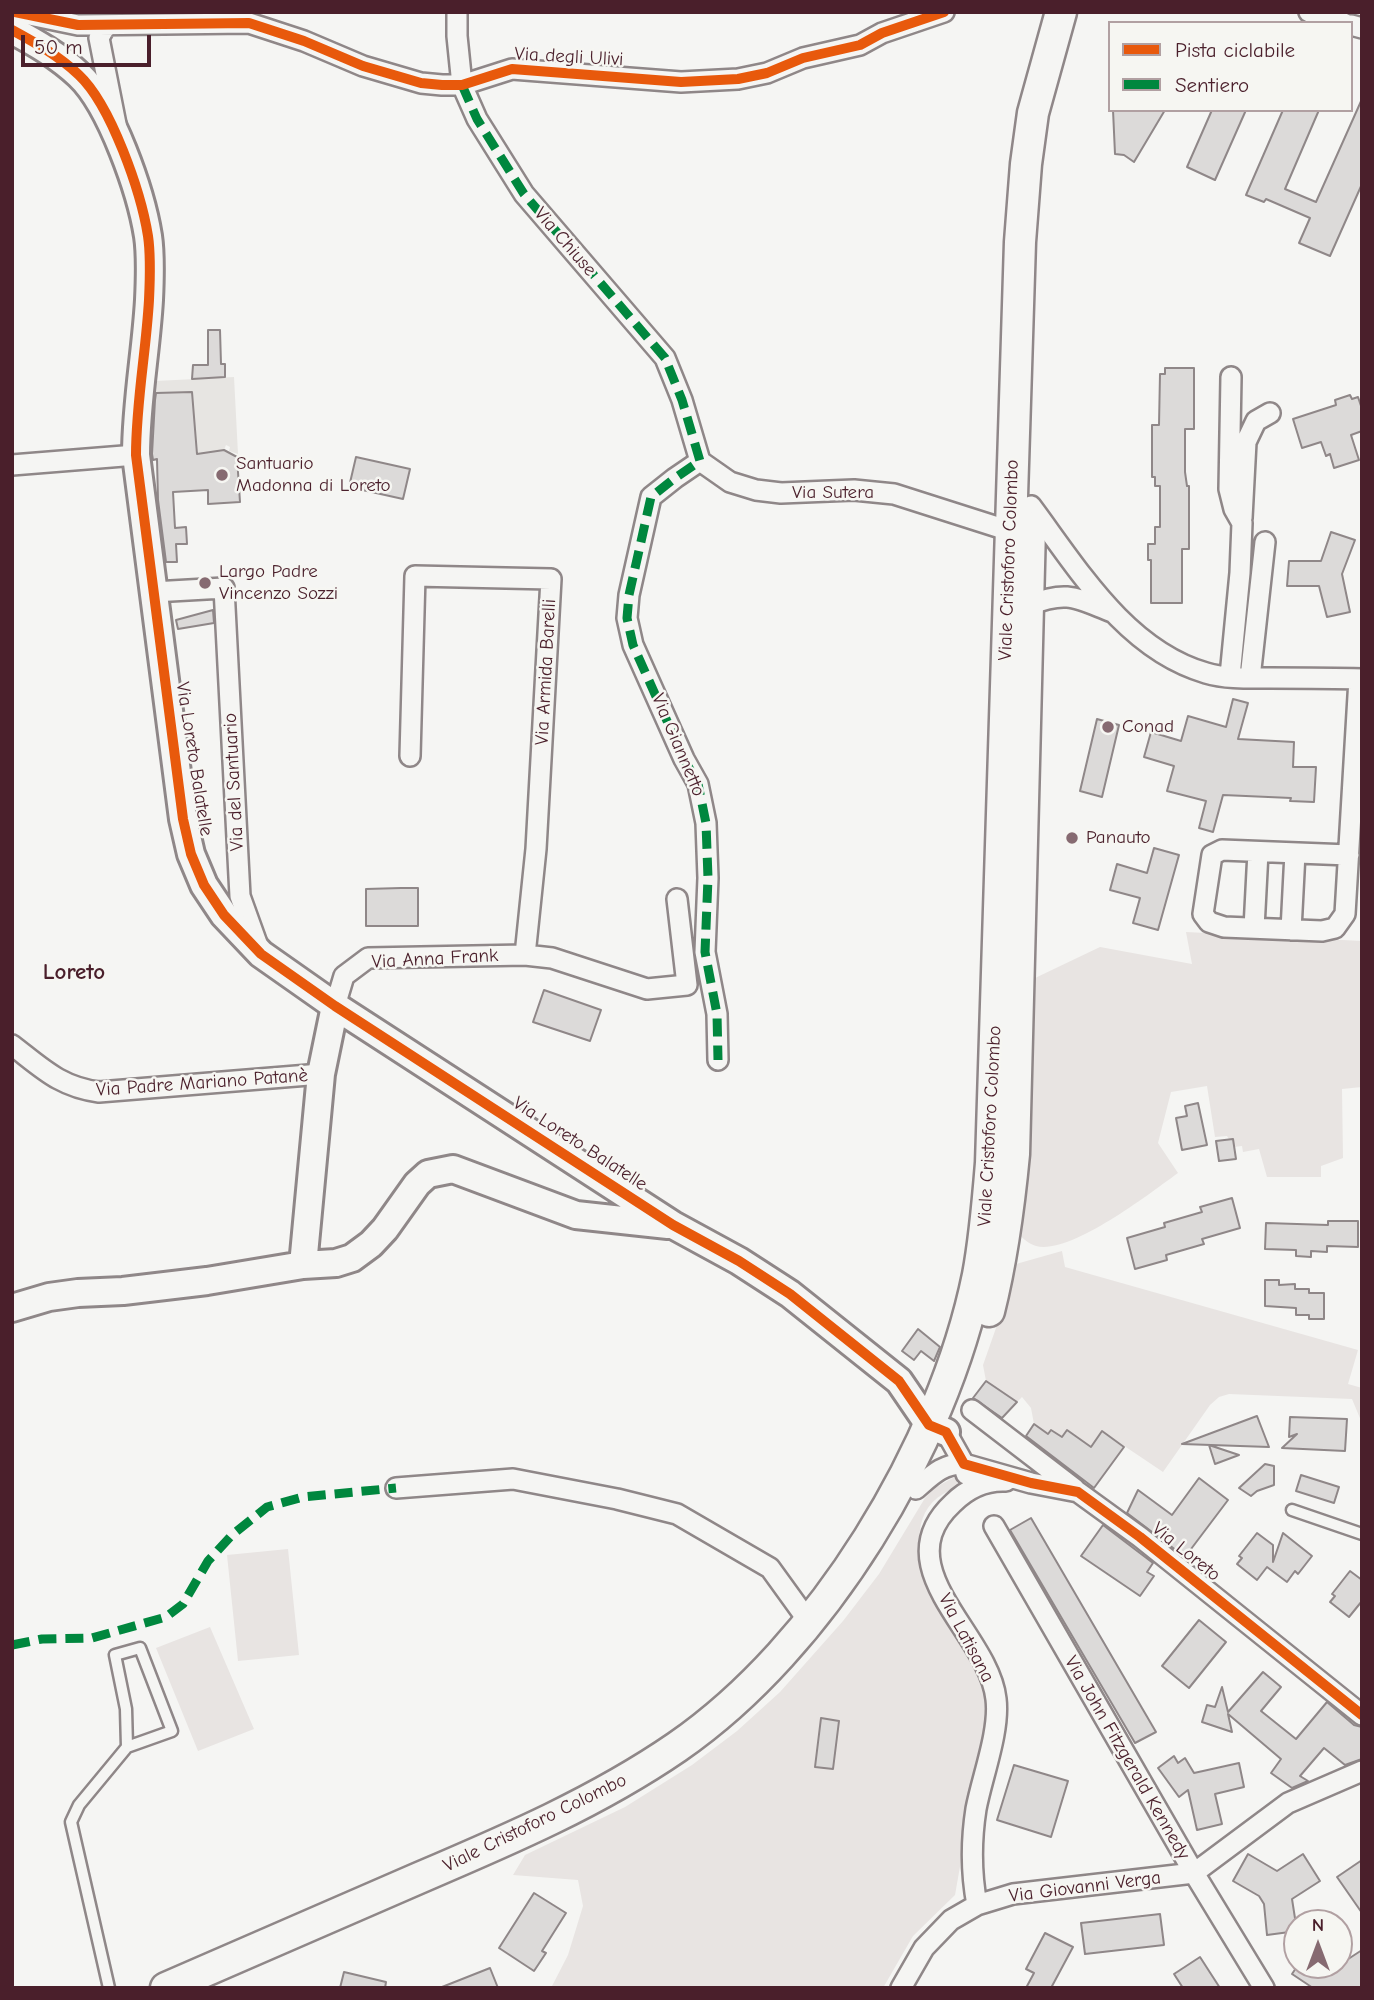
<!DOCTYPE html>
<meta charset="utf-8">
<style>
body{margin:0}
#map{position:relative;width:1374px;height:2000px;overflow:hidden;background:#f5f5f3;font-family:"Comic Neue",sans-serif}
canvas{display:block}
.frame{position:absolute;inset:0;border:14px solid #4a1f2b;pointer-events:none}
.legend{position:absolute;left:1108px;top:21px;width:245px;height:91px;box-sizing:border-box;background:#f6f6f2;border:2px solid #b1a0a2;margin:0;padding:9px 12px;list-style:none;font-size:21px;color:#4a1f2b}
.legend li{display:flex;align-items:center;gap:14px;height:35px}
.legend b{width:35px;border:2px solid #b1a0a2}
.north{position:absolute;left:1283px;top:1909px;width:70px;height:70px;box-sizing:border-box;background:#f6f6f2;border:2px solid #b1a0a2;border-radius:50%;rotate:0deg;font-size:19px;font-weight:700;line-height:28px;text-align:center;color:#4a1f2b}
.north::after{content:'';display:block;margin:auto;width:24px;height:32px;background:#866a71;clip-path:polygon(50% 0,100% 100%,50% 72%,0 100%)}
.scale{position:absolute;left:21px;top:35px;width:130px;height:32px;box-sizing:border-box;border:4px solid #4a1f2b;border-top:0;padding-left:9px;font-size:21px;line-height:24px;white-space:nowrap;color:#4a1f2b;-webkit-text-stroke:5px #f6f6f2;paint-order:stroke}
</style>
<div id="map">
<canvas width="1374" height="2000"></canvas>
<div class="frame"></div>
<ul class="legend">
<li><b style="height:9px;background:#e8590c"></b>Pista ciclabile</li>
<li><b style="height:9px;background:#00873e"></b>Sentiero</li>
</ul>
<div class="north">N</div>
<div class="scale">50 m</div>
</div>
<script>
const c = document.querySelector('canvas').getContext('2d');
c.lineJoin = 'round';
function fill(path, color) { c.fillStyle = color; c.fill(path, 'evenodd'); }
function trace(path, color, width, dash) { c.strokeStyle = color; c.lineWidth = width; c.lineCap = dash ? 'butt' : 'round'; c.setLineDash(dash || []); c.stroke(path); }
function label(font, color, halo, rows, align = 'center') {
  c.font = font + ' "Comic Neue",sans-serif'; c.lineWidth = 5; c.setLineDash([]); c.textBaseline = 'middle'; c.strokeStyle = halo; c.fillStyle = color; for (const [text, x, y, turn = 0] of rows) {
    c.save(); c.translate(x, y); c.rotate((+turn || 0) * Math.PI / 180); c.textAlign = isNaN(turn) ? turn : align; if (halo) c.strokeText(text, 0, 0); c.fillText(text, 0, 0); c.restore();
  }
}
fill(new Path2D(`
 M234,377L238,454L229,451L230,447L226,445L224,450L180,459L147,461L145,447L156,393V381Z`), '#e7e5e2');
fill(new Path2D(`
 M1186,932L1362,941V1087L1342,1089L1343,1158L1321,1166V1177H1267L1259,1149L1243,1152L1242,1146L1234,1147L1227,1136L1215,1137L1207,1086L1171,1092L1158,1143L1178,1173C1150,1193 1071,1255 1036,1246C1029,1244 1024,1239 1018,1234L1033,979L1100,947L1192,964Z
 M1062,1251L1065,1267L1358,1350L1348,1384L1362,1388V1423L1352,1399L1229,1394L1219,1397L1210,1405L1163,1472L1102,1431L1091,1447L1067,1430L1062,1437L1052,1430L1048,1434L1034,1424L1031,1408L1022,1397L1017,1402L986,1381L983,1365L996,1328L1007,1278L1015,1274L1016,1264Z
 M956,1476L958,1487C869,1517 959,1640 985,1687L987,1698L985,1724L955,1895L913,1936L883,1988H551L568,1955L583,1906L578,1880L513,1875L525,1855L625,1807L692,1765L737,1731L780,1692L843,1621L879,1574L925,1498L933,1489Z
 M288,1549L299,1655L238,1661L227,1555Z
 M210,1627L254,1729L198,1751L156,1648Z`), '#e8e4e2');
const building = new Path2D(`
 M1362,99V184L1330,256L1299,243L1310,218L1266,199L1264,202L1246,195L1283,110H1319L1285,189L1316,202Z
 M1113,110H1165L1134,162L1124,155L1115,154Z
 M1212,110H1246L1215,180L1187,167Z
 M208,330H220L221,364H225V377L192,379L193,365H208Z
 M1165,368H1194V429H1185V472L1187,486H1189V549H1182V603H1151V560H1148V544H1155V527H1160V486H1155V477H1152V425H1159L1160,374H1165Z
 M192,392L197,454L224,450L237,457L240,502L208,504V490L173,492L175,528L186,527L187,544H176L177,562H166L158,500L157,459L153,460L152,454L155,400L156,393Z
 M1350,395L1352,399L1358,397L1362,409V431L1351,435L1359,460L1334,468L1330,454L1326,456L1321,442L1302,448L1293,419L1336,405L1335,400Z
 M356,457L410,469L403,499L349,487Z
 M1331,532L1355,540L1342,574L1350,612L1327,617L1319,586H1287L1289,561H1321Z
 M213,610L214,623L178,629L176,620Z
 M1233,699L1248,703L1238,739L1294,742L1293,767H1316L1314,802L1290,801L1291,798L1223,795L1213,832L1199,828L1206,801L1167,791L1174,766L1144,757L1151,732L1181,741L1188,716L1226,727Z
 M1097,719L1119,725L1102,797L1080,791Z
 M1154,848L1179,855L1158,930L1133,923L1140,898L1110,890L1117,864L1147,873Z
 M401,888H418V926H366V889Z
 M544,990L601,1010L590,1041L533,1022Z
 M1198,1103L1207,1145L1182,1150L1176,1118L1187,1116L1185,1106Z
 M1233,1139L1236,1159L1219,1161L1216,1141Z
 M1232,1198L1240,1228L1202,1239L1204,1244L1166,1255L1167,1260L1135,1269L1127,1238L1165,1227L1164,1223L1202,1212L1200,1207Z
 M1328,1221H1358V1247L1327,1246V1252L1311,1251V1257L1296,1256V1250L1265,1249L1266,1223L1328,1225Z
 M1265,1280H1279V1285L1295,1284V1289H1309V1293H1324V1319H1309V1315H1296V1308L1265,1306Z
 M918,1329L940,1347L934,1361L921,1351L914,1360L902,1351Z
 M986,1381L1017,1402L1002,1418L973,1398Z
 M1257,1416L1269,1447L1182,1444Z
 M1290,1417L1347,1419L1345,1451L1282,1448L1297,1434L1289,1437Z
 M1034,1424L1048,1434L1051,1430L1062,1437L1067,1430L1091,1447L1102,1431L1124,1447L1094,1488L1026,1436Z
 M1209,1445L1239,1455L1215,1464Z
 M1265,1464L1274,1466V1485L1257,1491L1251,1496L1239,1488Z
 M1301,1475L1339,1487L1334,1503L1296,1491Z
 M1199,1478L1228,1500L1185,1557L1127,1513L1138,1490L1172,1515Z
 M1031,1518L1156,1732L1135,1743L1010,1530Z
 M1103,1525L1153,1563L1147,1572L1154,1576L1140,1596L1081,1556Z
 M1257,1533L1273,1545V1562L1283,1533L1312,1556L1298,1574L1295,1571L1287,1582L1267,1567L1257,1580L1237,1564L1242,1558L1239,1556Z
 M1350,1571L1362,1580V1601L1349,1617L1330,1602L1335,1596L1332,1594Z
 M1199,1620L1226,1642L1189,1688L1162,1666Z
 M1263,1672L1281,1687L1261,1711L1296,1739L1327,1702L1354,1725L1362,1727V1759L1345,1765L1324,1748L1300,1776L1308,1781L1292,1788L1271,1773L1281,1759L1228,1714L1232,1732L1202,1722L1207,1705L1215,1707L1222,1687L1228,1712Z
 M821,1718L839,1721L833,1769L815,1767Z
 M1174,1756L1178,1763L1185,1758L1194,1773L1239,1763L1244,1787L1215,1794L1222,1824L1197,1830L1188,1790L1179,1797L1158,1768Z
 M1014,1765L1068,1781L1051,1837L997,1820Z
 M1248,1854L1277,1871L1303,1854L1320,1881L1292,1899L1297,1931L1267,1935L1264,1904L1259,1896L1233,1881Z
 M1362,1860V1913L1337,1877Z
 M534,1893L566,1913L542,1951L546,1953L534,1971L499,1948Z
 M1160,1914L1164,1945L1085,1954L1081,1923Z
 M1045,1933L1073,1947L1051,1988H1026L1034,1973L1026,1969Z
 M1362,1950V1988H1313L1292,1974L1298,1965H1339Z
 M1200,1957L1220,1988H1183L1174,1974Z
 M490,1968L498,1988H443L442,1987Z
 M344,1972L386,1982L385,1988H340Z`);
fill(building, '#dcdad9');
trace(building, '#8f8788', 2);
const lane = new Path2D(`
 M1292,1510L1362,1534
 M109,1988L71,1822L79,1805L127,1747L126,1709L115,1655L140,1648L172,1731L127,1747`);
const street = new Path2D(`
 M15,12L78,25L249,23L304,41L363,66L421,83L442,85H462L512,69L681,82L738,79L767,73L803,58L860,45L882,33L944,12
 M457,12V36L462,85L477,119L524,194L665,358L682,400L700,461
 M1309,12L1344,23
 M109,25L104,29L99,38L116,124
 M1351,25L1362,28
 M700,461L675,478L651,497L629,595L627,618L633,645L684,759L698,784L706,823L708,878L705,952L717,1014L718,1060
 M700,461L730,482L756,490L781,493L854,490L894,494L1010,531
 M12,465L136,455
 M1031,506C1078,569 1126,650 1206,673C1226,679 1250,678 1270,678C1301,678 1331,678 1362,679
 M1242,518L1246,442L1256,421L1270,413
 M153,592L224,588L240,896L258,946
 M1029,605C1068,590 1076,598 1112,612
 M1230,676L1240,573L1242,523L1234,509L1229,489L1231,377
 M1250,678L1265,542
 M410,756L415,576L551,579L536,849L525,955
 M1349,855L1222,850L1212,855L1203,914L1209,922L1224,927L1322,931L1335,928L1345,914L1359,679
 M1254,928L1258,852
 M1291,930L1295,853
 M335,1006L344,976L368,958L525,955L552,958L647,989L687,985L677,899
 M12,1045C42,1068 60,1087 99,1092L321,1074
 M972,1410L1075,1489
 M946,1432L964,1464L1031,1483L1078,1492L1140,1537L1362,1715
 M396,1488L513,1479L617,1499L677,1514L770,1568L809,1622
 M916,1489C931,1476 943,1463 964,1464L966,1474
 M994,1526L1194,1873L1264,1988
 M977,1905C971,1873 971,1841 976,1809C982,1777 1000,1731 996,1699C989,1633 883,1568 953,1503C967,1489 986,1480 1006,1481
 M901,1988L924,1948L951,1920L977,1905L1013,1894L1194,1873L1288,1803L1362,1771`);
const secondary = new Path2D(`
 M12,30C36,43 59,56 79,75C111,105 141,192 148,236C151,256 150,279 149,300C146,352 136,403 136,455L183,819L191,854L204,885L224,915L261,954L335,1006L673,1225L739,1261L790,1294L899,1381L929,1425L946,1432
 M303,1265L321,1074L335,1006
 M12,1308L49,1297L78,1293L123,1291L207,1281L303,1265L336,1263L352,1258L371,1244L385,1229L417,1184L428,1174L453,1169L576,1215L668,1225`);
const primary = new Path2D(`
 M989,1311C1002,1259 1009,1207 1014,1154L1030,527
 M166,1988C250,1951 335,1915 419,1878C508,1840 597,1802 677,1747C822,1647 943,1447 978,1275C985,1238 988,1200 991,1163L1020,242L1026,164L1033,113L1061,12`);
trace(lane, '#8f8788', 15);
trace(street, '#8f8788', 24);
trace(secondary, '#8f8788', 32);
trace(primary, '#8f8788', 35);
trace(lane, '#f5f5f3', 10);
trace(street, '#f5f5f3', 19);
trace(secondary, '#f5f5f3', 26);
trace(primary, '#f5f5f3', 30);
trace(new Path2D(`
 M462,85L477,119L524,194L665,358L682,400L700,461L675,478L651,497L629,595L627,618L633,645L684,759L698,784L706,823L708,878L705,952L717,1014L718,1060
 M12,1645L42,1639L92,1638L166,1617L183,1604L208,1561L232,1535L267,1507L303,1497L396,1488`), '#00873e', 9, [18, 9]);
trace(new Path2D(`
 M15,12L78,25L249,23L304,41L363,66L421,83L442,85H462L512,69L681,82L738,79L767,73L803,58L860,45L882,33L944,12
 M12,30C36,43 59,56 79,75C111,105 141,192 148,236C151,256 150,279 149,300C146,352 136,403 136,455L183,819L191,854L204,885L224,915L261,954L335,1006L673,1225L739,1261L790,1294L899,1381L929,1425L946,1432L964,1464L1031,1483L1078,1492L1140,1537L1362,1715`), '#e8590c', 10);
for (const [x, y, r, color] of [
 [222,475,7,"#866a71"],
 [205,583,7,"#866a71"],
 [1108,727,7,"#866a71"],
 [1072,838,7,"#866a71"]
]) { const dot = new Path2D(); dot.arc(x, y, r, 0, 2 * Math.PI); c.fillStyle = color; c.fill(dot); trace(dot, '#f6f6f2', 2.5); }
label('19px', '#4a1f2b', '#f6f6f2', [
 ["Via degli Ulivi",569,57,3],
 ["Via Chiuse",565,242,49],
 ["Via Sutera",833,493],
 ["Viale Cristoforo Colombo",1009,560,-88],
 ["Via Armida Barelli",546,672,-87],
 ["Via Giannetto",678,745,67],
 ["Via Loreto Balatelle",194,759,81],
 ["Via del Santuario",234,782,-93],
 ["Via Anna Frank",435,959,-3],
 ["Via Padre Mariano Patanè",202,1083,-4],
 ["Viale Cristoforo Colombo",990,1126,-87],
 ["Via Loreto Balatelle",580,1144,33],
 ["Via Loreto",1186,1552,39],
 ["Via Latisana",966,1638,62],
 ["Via John Fitzgerald Kennedy",1127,1758,60],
 ["Viale Cristoforo Colombo",535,1823,-26],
 ["Via Giovanni Verga",1085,1887,-7]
]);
label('19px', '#4a1f2b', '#f6f6f2', [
 ["Santuario",236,464],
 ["Madonna di Loreto",236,486],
 ["Largo Padre",219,572],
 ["Vincenzo Sozzi",219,594],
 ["Conad",1122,727],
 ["Panauto",1086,838]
], 'left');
label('bold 23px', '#4a1f2b', '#f6f6f2', [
 ["Loreto",74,972]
]);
</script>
